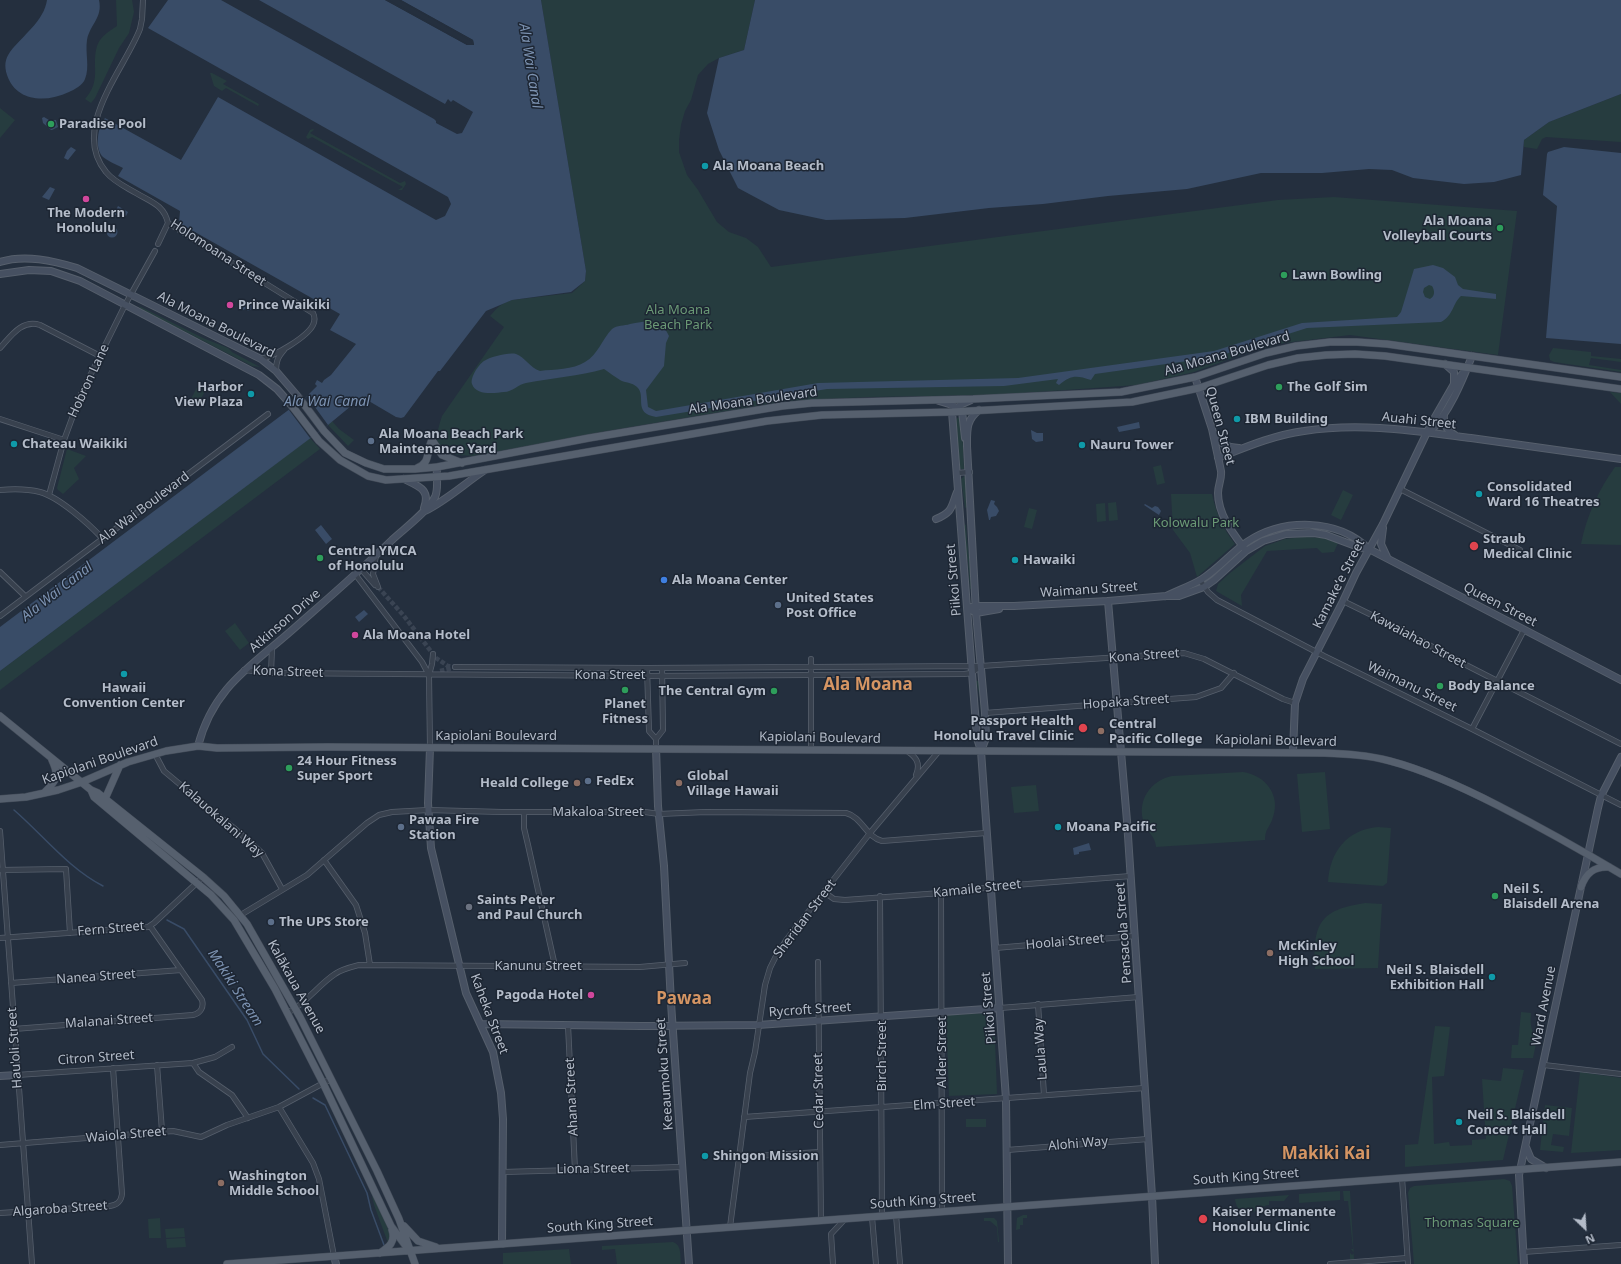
<!DOCTYPE html>
<meta charset="utf-8">
<style>
body{margin:0}
#map{position:relative;width:1621px;height:1264px;overflow:hidden;background:#242f3e;font-family:"Noto Sans",sans-serif}
canvas{display:block}
.north{position:absolute;left:1565px;top:1208px;width:40px;height:40px;-webkit-text-stroke:3px #1d2633;paint-order:stroke;rotate:155deg;font-size:11px;font-weight:700;line-height:16px;text-align:center;color:#b4bcc9}
.north::after{content:'';display:block;margin:auto;width:14px;height:18px;background:#b4bcc9;clip-path:polygon(50% 0,100% 100%,50% 72%,0 100%)}
</style>
<div id="map">
<canvas width="1621" height="1264"></canvas>
<div class="north">N</div>
</div>
<script>
const c = document.querySelector('canvas').getContext('2d');
c.lineJoin = 'round';
function fill(path, color) { c.fillStyle = color; c.fill(path, 'evenodd'); }
function trace(path, color, width, dash) { c.strokeStyle = color; c.lineWidth = width; c.lineCap = dash ? 'butt' : 'round'; c.setLineDash(dash || []); c.stroke(path); }
function label(font, color, halo, rows, align = 'center') {
  c.font = font + ' "Noto Sans",sans-serif'; c.lineWidth = 3; c.setLineDash([]); c.textBaseline = 'middle'; c.strokeStyle = halo; c.fillStyle = color; for (const [text, x, y, turn = 0] of rows) {
    c.save(); c.translate(x, y); c.rotate((+turn || 0) * Math.PI / 180); c.textAlign = isNaN(turn) ? turn : align; if (halo) c.strokeText(text, 0, 0); c.fillText(text, 0, 0); c.restore();
  }
}
fill(new Path2D(`
 M116,0H132L134,12L129,33L119,48L95,98L91,103L85,99C102,80 91,66 97,46C100,37 109,31 117,26Z
 M541,0H755L744,50L719,58L708,64L698,75L691,100L685,111L681,125L679,140V152L687,175L698,190L717,222L729,232L746,238L758,247L771,267L1278,200L1334,197L1517,211L1498,355L1350,335L1284,343L1249,352L1194,372L1137,385L995,395L869,397L786,401L613,430L473,456C440,454 430,451 442,416L504,327L490,316C497,308 501,303 512,300L572,293L585,281L586,271Z
 M210,73H212L227,81L223,84L259,104L258,106L226,88L222,91L214,86Z
 M1621,94V142L1546,137L1542,139L1537,149L1524,147V140L1549,122Z
 M0,108L15,120L0,138Z
 M313,129L314,130L310,133L400,183L405,181L406,184L402,190H398L403,187L312,137L308,139L306,137L310,130Z
 M139,306L203,338L228,348L232,352L260,367L252,366L141,309Z
 M1553,348L1591,352V356L1621,359V362L1591,358L1589,365L1621,370V372L1554,362L1550,360L1549,355Z
 M198,385L206,389L198,405L190,401Z
 M1610,392L1621,393V404Z
 M959,417H960L962,425L964,469H960L956,419Z
 M332,421L339,429L354,440L348,446L328,425Z
 M310,438L320,449L0,690V671Z
 M67,449L86,456L74,468L79,479L63,494L58,490L57,488Z
 M1161,465L1165,483L1157,485L1153,467Z
 M1615,467H1621V545L1581,544C1587,515 1598,491 1615,467Z
 M964,476L966,478L967,507L965,508L961,479Z
 M1343,490L1353,495L1341,520L1331,515Z
 M1171,494H1212C1216,513 1223,529 1235,544L1197,577L1190,553L1173,530Z
 M1116,502L1118,520L1109,521L1108,503Z
 M1105,503L1106,521L1097,522L1096,504Z
 M1029,508L1037,510L1032,529L1024,527Z
 M964,524L966,525C967,546 971,567 972,589H970L968,562L965,552Z
 M1303,537L1323,538L1338,543L1334,552L1322,553L1317,548L1267,551L1241,595L1242,606L1216,591L1218,584L1230,573L1265,546L1285,539Z
 M235,623L249,643L240,650L225,631Z
 M976,681H981L984,738L983,739L980,698Z
 M1243,772C1265,775 1281,795 1273,817C1270,828 1265,828 1265,840L1156,847C1155,835 1148,834 1144,823C1136,801 1151,780 1172,776Z
 M1325,772L1330,829L1302,832L1297,774Z
 M1036,785L1039,811L1014,813L1011,787Z
 M1378,827L1391,828L1387,883L1383,886L1328,882C1330,852 1346,830 1378,827Z
 M1365,903L1382,904L1378,968L1315,969C1313,924 1319,910 1365,903Z
 M1521,1012L1531,1013C1530,1025 1531,1030 1537,1039L1533,1058H1511L1512,1045H1518Z
 M994,1013L997,1094L949,1096L946,1015Z
 M1435,1026L1450,1027L1444,1076L1432,1077L1434,1144L1449,1142L1450,1146L1472,1145V1140L1486,1139L1482,1079L1501,1081L1503,1068L1524,1070L1503,1160L1405,1167V1145L1418,1144Z
 M1580,1072L1621,1078V1150L1571,1153Z
 M1545,1105L1572,1108L1569,1136L1553,1134L1551,1145L1564,1147L1563,1152L1540,1150Z
 M966,1119H986V1127H966Z
 M1504,1179L1510,1181L1512,1186L1518,1264H1414L1408,1193L1410,1188L1414,1186Z
 M370,1187L382,1212L390,1235L388,1243L374,1205Z
 M1340,1191V1200L1299,1203V1194Z
 M1343,1191H1350L1354,1259H1350V1253L1352,1255L1354,1253L1351,1249H1353L1348,1201H1344Z
 M1289,1195L1284,1201H1269V1205C1263,1205 1263,1209 1257,1211C1246,1214 1236,1212 1235,1199Z
 M1023,1215H1027V1218H1023V1225H1020V1229L1016,1230L1017,1218Z
 M160,1218L161,1238H149L148,1219Z
 M984,1218H994L997,1221L999,1242H998L997,1227L990,1221H984Z
 M184,1228L185,1237L166,1238L165,1229Z
 M185,1238L186,1247L167,1248L166,1239Z
 M673,1242C682,1245 680,1256 681,1264H617L615,1249L602,1250V1246Z
 M569,1249L571,1264H503V1253Z`), '#263c3f');
fill(new Path2D(`
 M47,0H99C103,18 90,24 87,40C85,53 90,67 85,79C83,85 74,90 69,92C46,103 16,102 7,75C4,66 5,59 10,52C23,35 44,21 47,0Z
 M168,0H221L434,119L436,121V123L457,134L462,133L473,112L453,100L451,102L448,99L445,104L259,0H385L467,45H474L473,40L401,0H541L586,271L585,281L571,292L512,300L486,311L440,371H438L404,417L401,418L396,417L362,397L328,425L0,671V627L307,396L317,386L315,384L317,380L322,383L324,380L331,375L356,344L330,330L340,314L179,223L180,211L118,176L123,168C117,165 108,161 103,157C94,148 98,126 105,118L181,160L218,97L436,220L445,216L451,204L448,197L148,28Z
 M755,0H1621V94L1549,122L1524,140L1521,175L1494,182L1464,184L1413,178L1392,170L1369,169L1322,173H1261L1187,189L1108,196L1043,204L989,208L905,218L826,220L779,210L738,188L719,150L707,113L719,58L744,50Z
 M44,117L49,120H56L58,127L52,130H51L43,123L42,118Z
 M71,147L76,150L68,160L64,158L67,151Z
 M1564,147L1621,153V344L1546,338L1557,206L1543,195L1547,154L1548,152Z
 M50,187L55,189L49,200L42,197Z
 M118,206L128,212L126,216L120,213L118,216L114,214Z
 M106.5 232a5.5 5.5 0 1 1 11 0a5.5 5.5 0 1 1-11 0Z
 M1433,265L1443,268L1455,277L1458,285L1463,289L1496,294V299L1461,296C1452,304 1454,315 1441,322L1307,328L1216,357L1095,374L1091,380C1076,375 1071,375 1059,385L1056,383L1058,379L1004,386L827,389L656,417C632,413 647,396 637,387C632,382 625,383 620,380C615,377 610,373 604,369C579,376 552,378 526,383C519,384 512,392 504,392C495,393 476,396 472,384C470,378 478,365 484,361C490,357 509,352 516,354C525,357 530,368 540,371C554,369 573,370 585,362C598,355 602,339 612,329C617,325 624,326 630,324C647,321 660,316 669,336L666,343L664,366L646,390L648,407L656,411L818,383L1018,378L1214,351L1302,323L1397,317L1401,312L1414,269ZM1429,285L1432,286C1435,291 1435,296 1430,299L1425,297L1423,292L1424,288Z
 M240,300L246,304L251,303L253,306L252,309L248,311L245,309L243,310L242,306L238,305Z
 M1139,422L1140,428L1119,432L1117,427Z
 M1031,430L1037,433H1043V441L1036,442L1032,439Z
 M991,500L995,501L994,504L997,507L999,511L996,516L991,517L990,520H989L987,510Z
 M1145,504L1152,508L1155,506L1158,507L1161,511L1159,515L1144,505Z
 M321,525L332,539L326,544L315,530Z
 M364,610L368,614L359,622L355,617Z
 M903,684L910,685L913,687L907,690L900,689L899,686Z
 M1089,843L1091,850L1079,852V854L1074,855L1073,848Z`), '#394c67');
fill(new Path2D(`
 M385,0H389L467,44H472L471,41L399,0H401L473,40L474,45H467Z
 M307,396L328,425L310,438L289,410Z`), '#242f3e');
trace(new Path2D(`
 M14,810C43,835 68,868 103,886
 M167,920L184,929L247,1020L263,1054L299,1089
 M313,1098L325,1105L367,1193L371,1210L384,1245`), '#394c67', 1.5);
trace(new Path2D(`
 M378,587L404,616L436,658L448,666L455,667
 M440,671L453,668`), '#3a4453', 4.5, [4.5, 2]);
const street = new Path2D(`
 M143,0L142,19L140,29C124,70 70,129 106,172C114,182 126,187 136,193C151,202 164,205 168,223L313,313C315,317 315,321 313,325C307,337 275,356 261,359
 M158,244L168,223
 M0,348C11,336 22,319 40,325L100,356
 M276,371C276,361 278,357 284,350
 M0,419L64,440
 M957,473L970,472
 M1400,489L1520,550
 M0,490C12,489 28,489 40,492C59,497 89,524 102,538
 M49,495L64,440L81,394L125,305L155,251
 M376,555L373,574L378,587
 M361,569L375,585
 M0,572L25,596
 M355,574L422,662L429,675
 M1200,580L1208,592L1217,600L1324,656L1472,729L1621,805
 M1343,601L1392,625L1466,665L1621,744
 M0,616L268,414
 M811,659V750
 M455,667L647,668L981,666L1184,653L1204,659L1283,699L1295,703
 M647,668L649,731L656,739V748
 M244,670L271,673L648,676L964,674L972,673L981,666
 M271,673L272,648
 M985,713L1196,697L1221,688L1234,673
 M1472,729L1524,630
 M656,739L663,730L662,668
 M430,748L429,675L432,664L433,654
 M907,751C916,757 921,763 916,775
 M155,754L164,771L201,802L234,828L262,853L282,889
 M524,812V828L528,845L555,966
 M0,831L32,1264
 M324,860L356,905L365,933L370,965
 M0,870L66,869L70,933
 M824,892L834,899L845,900L941,893L1002,886L1131,876
 M941,893L942,1212
 M880,896L882,1216
 M239,916L307,875L367,823L379,815L392,812L428,810L502,812H645L659,814L706,812L846,813C862,817 866,837 882,841L986,833
 M0,938L148,927L154,923L203,877
 M995,948L1135,936
 M818,962L821,1221
 M11,983L181,970
 M1038,1004L1044,1095
 M1000,1008L1139,997
 M287,1013C306,1004 318,985 335,974C342,969 351,967 359,965L640,967L685,963
 M568,1025L575,1170
 M14,1029L193,1015C201,1013 204,1007 202,1000L150,926
 M193,1063L199,1072L232,1095L248,1118
 M157,1065L162,1131
 M1544,1065L1621,1074
 M17,1075L193,1063L215,1057L232,1047
 M279,1107L313,1163L319,1179L334,1256
 M744,1117L1145,1088
 M0,1145L173,1131L201,1137L227,1125L279,1107L331,1079
 M1007,1150L1148,1139
 M739,1157L820,1152
 M503,1172L682,1167
 M1402,1178L1408,1264
 M0,1213L110,1206C117,1205 121,1202 122,1194L113,1068
 M896,1215L900,1264
 M872,1217L876,1264
 M730,1227L750,1073L755,1052L765,985L770,968L776,956L787,939L870,833L939,751
 M1523,1252L1621,1245
 M833,1264L831,1234L845,1219
 M1330,1264L1407,1258`);
const secondary = new Path2D(`
 M0,262C25,254 54,261 77,268L261,359L276,371L300,399
 M0,274L29,270L51,271L80,281L259,375L277,389L292,406
 M1445,364L1454,372V384
 M1195,377L1212,429L1221,471C1222,479 1218,485 1218,493C1218,514 1232,532 1244,548
 M971,400L962,404L952,412L977,738L981,751L1006,1099L1008,1264
 M939,401L949,404L962,411L965,438
 M979,410C966,420 967,430 967,446L976,613L985,713L986,738L981,751
 M1444,414C1443,424 1446,430 1455,435
 M1213,432C1220,444 1226,447 1239,448
 M1429,432C1448,416 1463,379 1472,356
 M1218,458C1246,447 1274,435 1304,431C1360,422 1416,431 1471,438C1521,445 1571,452 1621,459
 M404,479C418,486 431,489 424,508
 M425,511C447,500 464,484 485,470
 M936,519C953,512 951,507 957,492
 M1383,528L1381,544L1387,557
 M1166,596C1178,590 1191,586 1202,579C1218,569 1231,553 1247,542C1283,518 1337,518 1369,549L1621,680
 M1108,601L1127,821L1152,1196L1155,1264
 M968,608L976,606H1014L1108,601L1166,596H1179L1204,587L1214,580L1246,551L1263,541L1286,534L1314,533L1326,535L1361,548L1369,549
 M973,611L976,613L999,609
 M198,746C213,688 250,667 291,631C325,601 360,571 392,540C405,528 427,512 435,497C439,488 436,477 437,467
 M430,748L428,803L431,848L466,993L493,1052L501,1093L503,1119L502,1244
 M656,748L658,806L664,866L671,1003L689,1264
 M1293,751L1295,703L1303,679L1343,601L1356,573L1383,524L1431,424L1454,384L1468,367
 M481,1024L641,1026L758,1025L1000,1008
 M0,1076L17,1075
 M1526,1147L1531,1159L1546,1168
 M334,1256L336,1264
 M1524,1264L1519,1175L1598,808L1601,796L1621,757`);
const primary = new Path2D(`
 M300,399L324,431L345,453L366,463L384,469H415L437,467L589,438L782,406L812,403L973,399L1121,392L1195,377L1266,353L1296,346L1330,342H1357L1387,344L1621,377
 M292,406L319,441L340,460L368,476L386,480L449,476L767,421L822,415L952,412L1132,402L1199,388L1268,365L1298,358L1326,355L1355,354L1385,356L1621,389
 M417,468C431,463 426,451 432,440L442,455L462,463
 M0,716L91,790L98,793L203,877L224,896L247,924L300,1017L377,1171L399,1219L415,1264
 M91,790L94,797L211,895L234,920L275,989L323,1083L391,1226L408,1249
 M44,793C56,781 60,777 52,760
 M0,799L26,797L58,790L82,782L128,762L166,751L198,746L217,748L328,747L1324,753C1346,754 1368,755 1390,761C1428,771 1464,788 1499,806C1540,827 1581,850 1621,874
 M105,799L120,765
 M1581,887C1586,873 1594,866 1609,867
 M404,1226L418,1241L436,1247
 M380,1253C389,1247 396,1242 392,1230
 M227,1264L1621,1162`);
trace(street, '#565f6c', 6);
trace(secondary, '#565f6c', 8);
trace(primary, '#414a57', 8);
trace(street, '#38414e', 4.5);
trace(secondary, '#465061', 6);
trace(primary, '#56606e', 7);
for (const [x, y, r, color] of [
 [51,124,4,"#2e9e5b"],
 [705,166,4,"#0f9aa8"],
 [86,199,4,"#d1479c"],
 [1500,228,4,"#2e9e5b"],
 [1284,275,4,"#2e9e5b"],
 [230,305,4,"#d1479c"],
 [1279,387,4,"#2e9e5b"],
 [251,394,4,"#0f9aa8"],
 [1237,419,4,"#0f9aa8"],
 [371,441,4,"#5c6f8a"],
 [14,444,4,"#0f9aa8"],
 [1082,445,4,"#0f9aa8"],
 [1479,494,4,"#0f9aa8"],
 [1474,546,5,"#e0444e"],
 [320,558,4,"#2e9e5b"],
 [1015,560,4,"#0f9aa8"],
 [664,580,4,"#3f7fe0"],
 [778,605,4,"#5c6f8a"],
 [355,635,4,"#d1479c"],
 [124,674,4,"#0f9aa8"],
 [1440,686,4,"#2e9e5b"],
 [625,690,4,"#2e9e5b"],
 [774,691,4,"#2e9e5b"],
 [1083,728,5,"#e0444e"],
 [1101,731,4,"#8d6e63"],
 [289,768,4,"#2e9e5b"],
 [588,781,4,"#5c6f8a"],
 [577,783,4,"#8d6e63"],
 [679,783,4,"#8d6e63"],
 [401,827,4,"#5c6f8a"],
 [1058,827,4,"#0f9aa8"],
 [1495,896,4,"#2e9e5b"],
 [469,907,4,"#6b7280"],
 [271,922,4,"#5c6f8a"],
 [1270,953,4,"#8d6e63"],
 [1492,977,4,"#0f9aa8"],
 [591,995,4,"#d1479c"],
 [1459,1122,4,"#0f9aa8"],
 [705,1156,4,"#0f9aa8"],
 [221,1183,4,"#8d6e63"],
 [1203,1219,5,"#e0444e"]
]) { const dot = new Path2D(); dot.arc(x, y, r, 0, 2 * Math.PI); c.fillStyle = color; c.fill(dot); trace(dot, '#1d2633', 1.5); }
label('bold 13px', '#b4bcc9', '#1d2633', [
 ["Paradise Pool",59,124],
 ["Ala Moana Beach",713,166],
 ["The Modern",86,213,"center"],
 ["Honolulu",86,228,"center"],
 ["Ala Moana",1492,221,"right"],
 ["Volleyball Courts",1492,236,"right"],
 ["Lawn Bowling",1292,275],
 ["Prince Waikiki",238,305],
 ["Harbor",243,387,"right"],
 ["View Plaza",243,402,"right"],
 ["The Golf Sim",1287,387],
 ["IBM Building",1245,419],
 ["Ala Moana Beach Park",379,434],
 ["Maintenance Yard",379,449],
 ["Chateau Waikiki",22,444],
 ["Nauru Tower",1090,445],
 ["Consolidated",1487,487],
 ["Ward 16 Theatres",1487,502],
 ["Straub",1483,539],
 ["Medical Clinic",1483,554],
 ["Central YMCA",328,551],
 ["of Honolulu",328,566],
 ["Hawaiki",1023,560],
 ["Ala Moana Center",672,580],
 ["United States",786,598],
 ["Post Office",786,613],
 ["Ala Moana Hotel",363,635],
 ["Body Balance",1448,686],
 ["Hawaii",124,688,"center"],
 ["Convention Center",124,703,"center"],
 ["The Central Gym",766,691,"right"],
 ["Planet",625,704,"center"],
 ["Fitness",625,719,"center"],
 ["Passport Health",1074,721,"right"],
 ["Honolulu Travel Clinic",1074,736,"right"],
 ["Central",1109,724],
 ["Pacific College",1109,739],
 ["24 Hour Fitness",297,761],
 ["Super Sport",297,776],
 ["Global",687,776],
 ["Village Hawaii",687,791],
 ["FedEx",596,781],
 ["Heald College",569,783,"right"],
 ["Pawaa Fire",409,820],
 ["Station",409,835],
 ["Moana Pacific",1066,827],
 ["Neil S.",1503,889],
 ["Blaisdell Arena",1503,904],
 ["Saints Peter",477,900],
 ["and Paul Church",477,915],
 ["The UPS Store",279,922],
 ["McKinley",1278,946],
 ["High School",1278,961],
 ["Neil S. Blaisdell",1484,970,"right"],
 ["Exhibition Hall",1484,985,"right"],
 ["Pagoda Hotel",583,995,"right"],
 ["Neil S. Blaisdell",1467,1115],
 ["Concert Hall",1467,1130],
 ["Shingon Mission",713,1156],
 ["Washington",229,1176],
 ["Middle School",229,1191],
 ["Kaiser Permanente",1212,1212],
 ["Honolulu Clinic",1212,1227]
], 'left');
label('13px', '#b4bcc9', '#1d2633', [
 ["Holomoana Street",218,253,33],
 ["Ala Moana Boulevard",216,325,27],
 ["Ala Moana Boulevard",1227,354,-16],
 ["Hobron Lane",89,381,-65],
 ["Ala Moana Boulevard",753,401,-8],
 ["Auahi Street",1419,421,6],
 ["Queen Street",1220,426,75],
 ["Ala Wai Boulevard",144,508,-37],
 ["Piikoi Street",954,580,-95],
 ["Kamakeʻe Street",1339,584,-63],
 ["Waimanu Street",1089,590,-4],
 ["Queen Street",1500,605,27],
 ["Atkinson Drive",285,621,-41],
 ["Kawaiahao Street",1418,640,28],
 ["Kona Street",1144,656,-4],
 ["Kona Street",288,672,2],
 ["Kona Street",610,675],
 ["Waimanu Street",1412,687,26],
 ["Hopaka Street",1126,702,-4],
 ["Kapiolani Boulevard",496,736],
 ["Kapiolani Boulevard",820,738,1],
 ["Kapiolani Boulevard",1276,741,1],
 ["Kapiolani Boulevard",100,761,-19],
 ["Makaloa Street",598,812],
 ["Kalauokalani Way",221,820,41],
 ["Kamaile Street",977,889,-6],
 ["Sheridan Street",805,919,-53],
 ["Fern Street",111,929,-5],
 ["Pensacola Street",1124,933,-94],
 ["Hoolai Street",1065,942,-5],
 ["Kanunu Street",538,966],
 ["Nanea Street",96,977,-4],
 ["Kalākaua Avenue",296,987,61],
 ["Ward Avenue",1544,1006,-79],
 ["Piikoi Street",989,1008,-95],
 ["Rycroft Street",810,1010,-4],
 ["Kaheka Street",489,1014,69],
 ["Malanai Street",109,1021,-4],
 ["Hau'oli Street",15,1048,-94],
 ["Laula Way",1041,1049,-94],
 ["Alder Street",942,1052,-90],
 ["Birch Street",882,1056,-90],
 ["Citron Street",96,1058,-4],
 ["Keeaumoku Street",665,1074,-94],
 ["Cedar Street",819,1091,-91],
 ["Ahana Street",572,1097,-93],
 ["Elm Street",944,1104,-4],
 ["Waiola Street",126,1135,-5],
 ["Alohi Way",1078,1144,-5],
 ["Liona Street",593,1169,-1],
 ["South King Street",1246,1177,-4],
 ["South King Street",923,1201,-4],
 ["Algaroba Street",60,1209,-4],
 ["South King Street",600,1225,-4]
]);
label('13px', '#6b9a76', '#1d2633', [
 ["Ala Moana",678,310],
 ["Beach Park",678,325],
 ["Kolowalu Park",1196,523],
 ["Thomas Square",1472,1223]
]);
label('italic 14px', '#7c92b1', '#1d2633', [
 ["Ala Wai Canal",530,66,81],
 ["Ala Wai Canal",327,402],
 ["Ala Wai Canal",57,592,-38],
 ["Makiki Stream",235,988,57]
]);
label('bold 17px', '#d59563', '#1d2633', [
 ["Ala Moana",868,685],
 ["Pawaa",684,999],
 ["Makiki Kai",1326,1154]
]);
</script>
